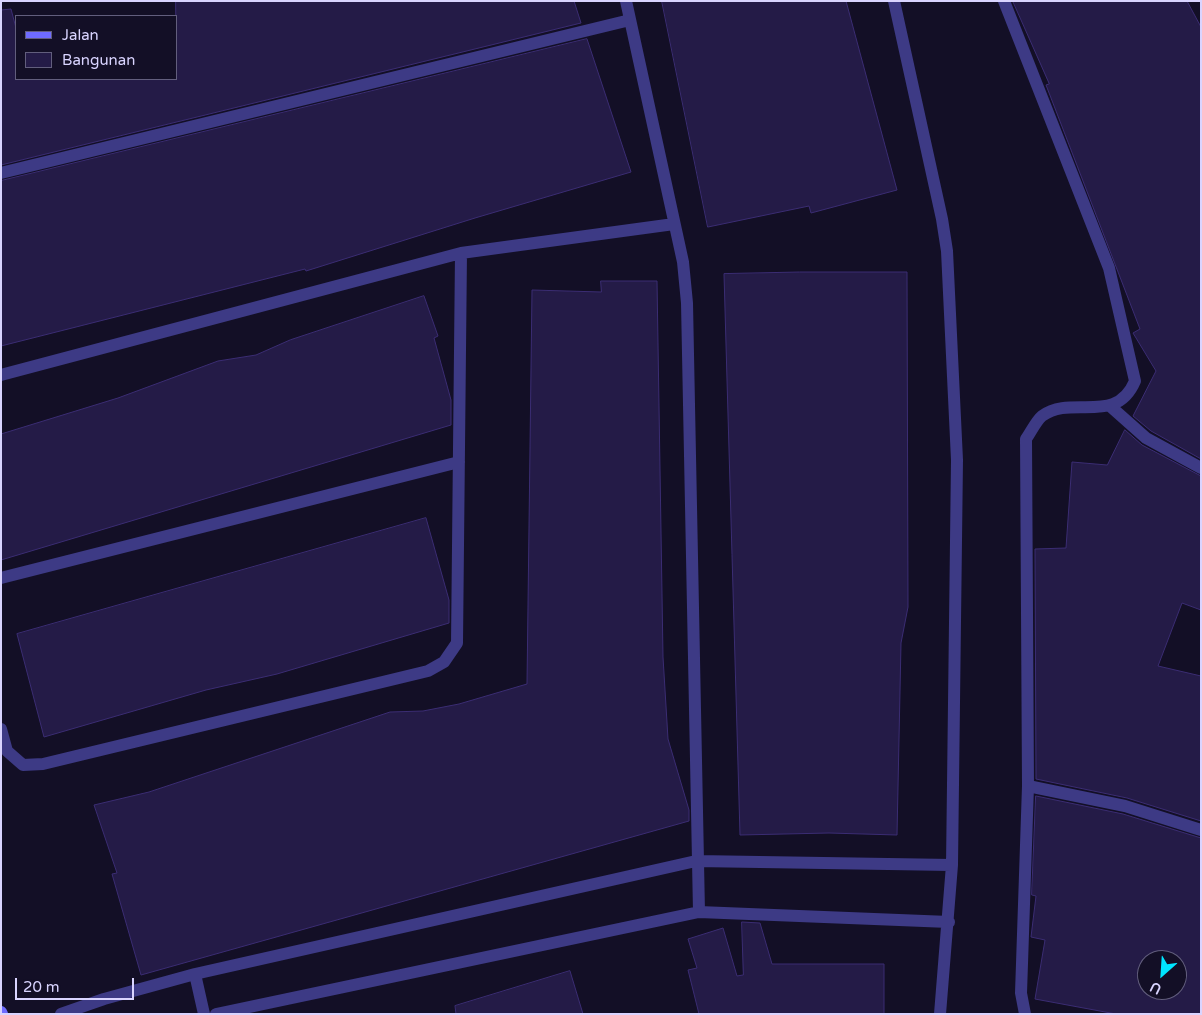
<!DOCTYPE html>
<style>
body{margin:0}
#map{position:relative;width:1202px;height:1015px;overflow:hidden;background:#130f26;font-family:"Varela Round",sans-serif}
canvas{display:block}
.frame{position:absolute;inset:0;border:2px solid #d9d4ff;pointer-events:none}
.legend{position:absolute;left:15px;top:15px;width:162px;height:65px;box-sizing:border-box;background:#130f26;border:1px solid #625e7d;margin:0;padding:6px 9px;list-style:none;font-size:15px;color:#d9d4ff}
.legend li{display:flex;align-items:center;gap:10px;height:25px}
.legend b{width:25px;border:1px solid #625e7d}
.north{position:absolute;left:1137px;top:950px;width:50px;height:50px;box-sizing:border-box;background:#130f26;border:1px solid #625e7d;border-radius:50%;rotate:206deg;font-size:14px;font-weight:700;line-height:20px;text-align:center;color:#d9d4ff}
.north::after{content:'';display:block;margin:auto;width:18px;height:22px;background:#00e5ff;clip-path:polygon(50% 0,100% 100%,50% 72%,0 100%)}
.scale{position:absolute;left:15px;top:978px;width:119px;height:22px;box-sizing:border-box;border:2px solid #d9d4ff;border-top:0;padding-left:6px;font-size:15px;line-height:18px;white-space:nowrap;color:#d9d4ff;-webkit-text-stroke:4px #130f26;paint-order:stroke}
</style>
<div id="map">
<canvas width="1202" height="1015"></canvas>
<div class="frame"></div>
<ul class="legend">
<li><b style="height:6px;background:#6f6bff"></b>Jalan</li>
<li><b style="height:14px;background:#241b47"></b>Bangunan</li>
</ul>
<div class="north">U</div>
<div class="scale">20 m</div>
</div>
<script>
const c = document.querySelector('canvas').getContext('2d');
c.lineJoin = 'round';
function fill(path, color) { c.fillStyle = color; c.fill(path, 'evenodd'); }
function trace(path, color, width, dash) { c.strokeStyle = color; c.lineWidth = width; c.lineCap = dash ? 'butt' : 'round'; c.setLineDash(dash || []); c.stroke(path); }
const building = new Path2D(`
 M176,1H574L581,23L1,165V10L11,9L16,28V79H176Z
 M662,1H846L897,190L811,213L809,206L708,227Z
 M1013,1H1187L1201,27V459L1151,431L1133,416L1156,371L1133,333L1140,329L1046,85L1049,84Z
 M587,39L631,172L475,218L306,271L305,269L1,346V181Z
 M800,272H907L908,607L901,643L897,835L829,833L740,835L724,274Z
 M601,281H657L663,657L668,739L689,810V821L141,975L112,874L117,873L94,805L149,792L390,712L423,711L459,704L527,684L532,290L601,292Z
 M424,296L438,336L434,338L451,400V425L1,560V434L118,398L218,361L256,355L290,340Z
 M1125,430L1142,445L1201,476V610L1182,603L1158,666L1201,676V821L1127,798L1036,779L1035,549L1066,548L1072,462L1107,465Z
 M426,518L449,600V623L277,674L206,690L44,737L17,634Z
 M1036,796L1123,814L1201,838V1014H1116L1035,999L1045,940L1031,937L1036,896L1032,895ZM1147,960H1177V990H1147Z
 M742,922L760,923L772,964H884V1014H699L688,970L697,968L688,939L723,928L737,976L743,975Z
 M570,971L583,1014H456L455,1006Z`);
fill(building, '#241b47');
trace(building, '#3b2d73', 1);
trace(new Path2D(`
 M626,1L683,262L687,303L699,912
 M894,1L942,219L947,251L957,460L952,865L940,1014
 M1004,1L1109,268L1135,381C1116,426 1072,394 1042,416C1036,421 1031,432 1026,439L1028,786L1021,993L1025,1014
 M1,173L630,20
 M1,375L461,253L674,224
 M1110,406L1146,438L1201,468
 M1,578L459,462
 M1,729L7,751L23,765L43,764L428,671L444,662L457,643L461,253
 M1028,786L1125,806L1201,830
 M195,974L204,1014
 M61,1014L104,999L195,974L696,861L952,865
 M216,1014L699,912L949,922`), '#3d3a85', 12);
trace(new Path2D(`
 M1,1012L2,1014`), '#6f6bff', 12);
</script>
